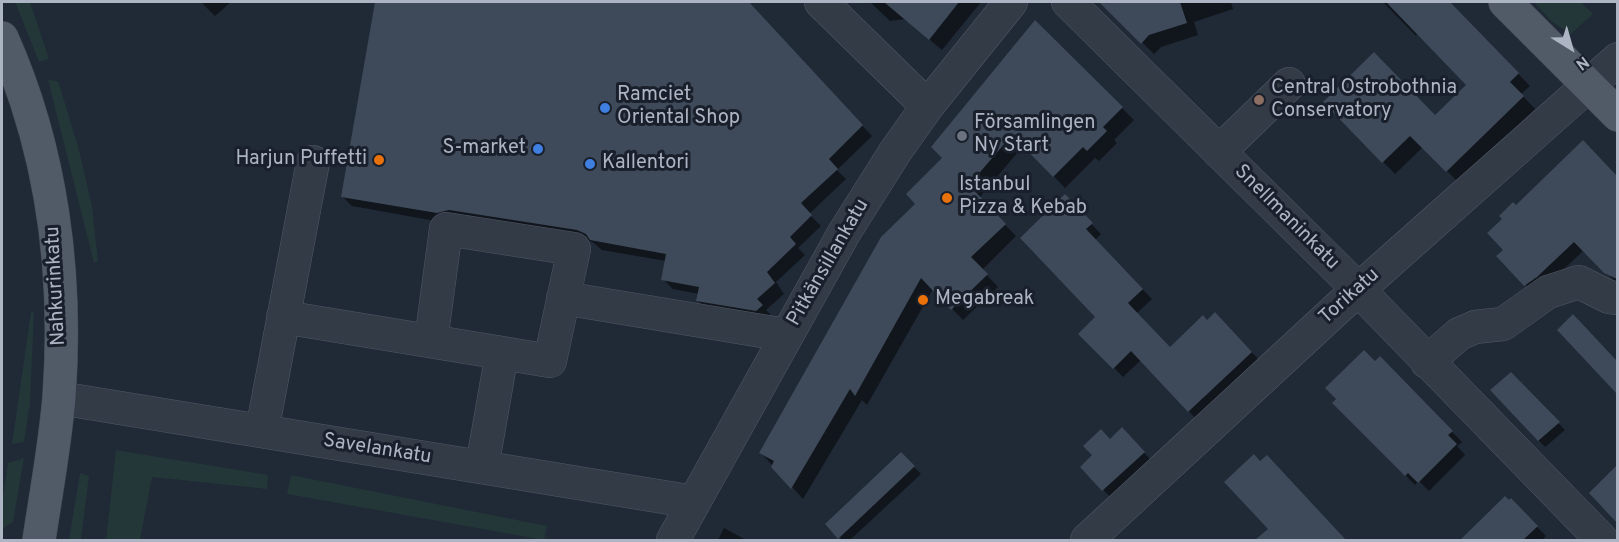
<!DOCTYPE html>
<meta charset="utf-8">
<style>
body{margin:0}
#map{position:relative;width:1619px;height:542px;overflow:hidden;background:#202936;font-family:Overpass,sans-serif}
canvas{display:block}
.frame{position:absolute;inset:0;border:3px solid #adb5c4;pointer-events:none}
.north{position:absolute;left:1541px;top:18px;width:60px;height:60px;-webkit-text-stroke:4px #19202b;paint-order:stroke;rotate:143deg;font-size:16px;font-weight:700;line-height:24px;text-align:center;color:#adb5c4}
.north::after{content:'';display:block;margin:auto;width:21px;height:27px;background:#adb5c4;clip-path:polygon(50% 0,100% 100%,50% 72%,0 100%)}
</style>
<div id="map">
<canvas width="1619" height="542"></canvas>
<div class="frame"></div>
<div class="north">N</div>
</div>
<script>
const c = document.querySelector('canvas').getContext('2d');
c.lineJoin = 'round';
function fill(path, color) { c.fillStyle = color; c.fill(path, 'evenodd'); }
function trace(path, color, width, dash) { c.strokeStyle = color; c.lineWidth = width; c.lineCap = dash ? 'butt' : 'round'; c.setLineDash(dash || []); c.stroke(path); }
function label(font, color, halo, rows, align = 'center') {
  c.font = font + ' Overpass,sans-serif'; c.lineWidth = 6; c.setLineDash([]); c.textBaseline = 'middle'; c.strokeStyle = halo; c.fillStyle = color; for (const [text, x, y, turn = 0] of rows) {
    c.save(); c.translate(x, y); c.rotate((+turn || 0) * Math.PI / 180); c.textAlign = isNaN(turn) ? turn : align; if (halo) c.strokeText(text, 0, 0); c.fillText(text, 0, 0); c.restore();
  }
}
fill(new Path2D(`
 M15,2H30L49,59L39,62Z
 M1534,2H1581L1593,14L1571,34L1551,21Z
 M48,80L58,81L78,146L92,206L98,261L94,263Z
 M34,311L30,403L24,442L12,444L31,312Z
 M116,450L268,475L267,489L152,477L140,540H106Z
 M24,458L13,522L2,529V502L8,463Z
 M80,473L89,476L81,540H69Z
 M291,475L547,526L544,540L287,494Z`), '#233638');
fill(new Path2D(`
 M201,2H231L215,16Z
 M376,2H747L872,136L837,170L846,179L809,214L821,226L798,248L805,255L776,282L784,294L766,310L772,316L708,310L698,301L699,294L673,289L663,279L666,261L602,250L594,243L588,240L460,220L447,223L352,206L342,196Z
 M870,2H981L942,50L905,19L890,21Z
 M1101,2H1231L1233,9L1194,22L1198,35L1161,47L1154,54Z
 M1383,2H1449L1530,86L1521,94L1535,109L1459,183L1423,147L1395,174L1325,102L1435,117L1468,85L1418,33L1416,36Z
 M1035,22L1134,120L1114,140L1117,143L1099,161L1095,158L1065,188L1024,145L979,198L1016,236L982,270L998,287L963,320L933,289L867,405L862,400L803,499L761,453L918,204L944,158Z
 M1583,142L1618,178V284L1584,250L1546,286L1535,294L1498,256L1505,250L1516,207Z
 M1065,197L1101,234L1095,240L1152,299L1137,313L1170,348L1207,322L1224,323L1261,362L1198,421L1141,360L1123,377L1081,334L1097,317Z
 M1380,358L1462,442L1457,446L1465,455L1429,491L1419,481L1415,485L1334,403Z
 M1511,374L1565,430L1545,447L1492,391Z
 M1122,429L1151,460L1110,497L1082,467Z
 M901,454L921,474L850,540H842L827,524Z
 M1261,463L1276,467L1345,540H1280L1226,482Z
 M1618,468V521L1591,493Z
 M1505,498L1509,502L1511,501L1546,536L1542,540H1462Z
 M724,528L746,540H718Z`), '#0007');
fill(new Path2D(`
 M375,2H749L863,125L829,159L838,169L801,203L812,215L790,237L796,244L767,272L775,283L757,299L763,305L756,311L696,301L699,287L661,280L666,254L590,240L586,234L577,230L449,210L437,213L341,197Z
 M884,2H959L929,40Z
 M1099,2H1180L1187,23L1149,35L1141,44Z
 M1386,2H1450L1519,73L1510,82L1524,96L1446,172L1410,136L1382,163L1323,102L1374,52L1435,115L1466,85Z
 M1035,20L1123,107L1103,127L1107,131L1087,151L1083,147L1053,177L1012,135L969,185L1006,224L971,257L988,274L951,310L921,278L855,396L850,389L791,489L771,467L774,461L759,453L881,237L915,204L906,194L942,158L931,147Z
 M1583,140L1617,176V279L1604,273L1574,242L1537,277L1524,286L1496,256L1503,250L1487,233L1502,219L1499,216L1513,202L1516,205Z
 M1065,194L1093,223L1086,229L1143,289L1128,303L1170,347L1203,315L1207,320L1215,312L1252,352L1188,412L1131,351L1113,369L1078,334L1095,317L1020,238Z
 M1573,314L1617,361V394L1557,330Z
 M1364,350L1375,361L1380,356L1453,431L1448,435L1457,444L1418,483L1408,473L1405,476L1332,403L1336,399L1325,388Z
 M1511,372L1560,422L1538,441L1490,390Z
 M1122,427L1145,452L1102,491L1080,467L1092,455L1083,446L1101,429L1110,439Z
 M901,452L915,466L838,539L825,524Z
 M1254,454L1260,461L1267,455L1346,540H1255L1268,529L1224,482Z
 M1617,465V523L1589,493Z
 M1505,496L1509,500L1511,498L1538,526L1523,540H1460Z`), '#3e4959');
const minor = new Path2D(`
 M821,2L915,94L929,104
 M1068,2L1345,276L1602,540
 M1219,152L1289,84
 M563,298L786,335
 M283,317L502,353
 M431,341L446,229L574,249L550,361L502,353L482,467
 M1427,362L1459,334L1475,327L1503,324L1548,292L1579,282L1609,297L1618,298
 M59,398L694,502
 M262,431L313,162
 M673,540L844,233L895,152L929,104L1011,2
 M1087,540L1341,305L1618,59`);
const major = new Path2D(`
 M1505,2L1618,115
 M2,38C52,150 68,274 59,397C55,445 46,493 39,540`);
trace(minor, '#515865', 34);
trace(major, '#3d4450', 34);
trace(minor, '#333b47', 33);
trace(major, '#515a67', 33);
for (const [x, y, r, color] of [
 [1259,100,6,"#8d6e63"],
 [605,108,6,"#3f7fe0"],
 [962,136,6,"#6b7280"],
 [538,149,6,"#3f7fe0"],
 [379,160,6,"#e8710a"],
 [590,164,6,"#3f7fe0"],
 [947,198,6,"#e8710a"],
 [923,300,6,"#e8710a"]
]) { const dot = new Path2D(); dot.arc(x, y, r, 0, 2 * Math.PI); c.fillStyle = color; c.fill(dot); trace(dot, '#19202b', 2); }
label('20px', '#adb5c4', '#19202b', [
 ["Central Ostrobothnia",1271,89],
 ["Conservatory",1271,112],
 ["Ramciet",617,96],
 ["Oriental Shop",617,119],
 ["Församlingen",974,124],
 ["Ny Start",974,147],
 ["S-market",526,149,"right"],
 ["Harjun Puffetti",367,160,"right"],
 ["Kallentori",602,164],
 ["Istanbul",959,186],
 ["Pizza & Kebab",959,209],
 ["Megabreak",935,300]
], 'left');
label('20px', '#adb5c4', '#19202b', [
 ["Snellmaninkatu",1286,218,45],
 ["Pitkänsillankatu",829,263,-60],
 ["Nahkurinkatu",57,286,-93],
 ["Torikatu",1350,297,-42],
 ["Savelankatu",377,450,9]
]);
</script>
